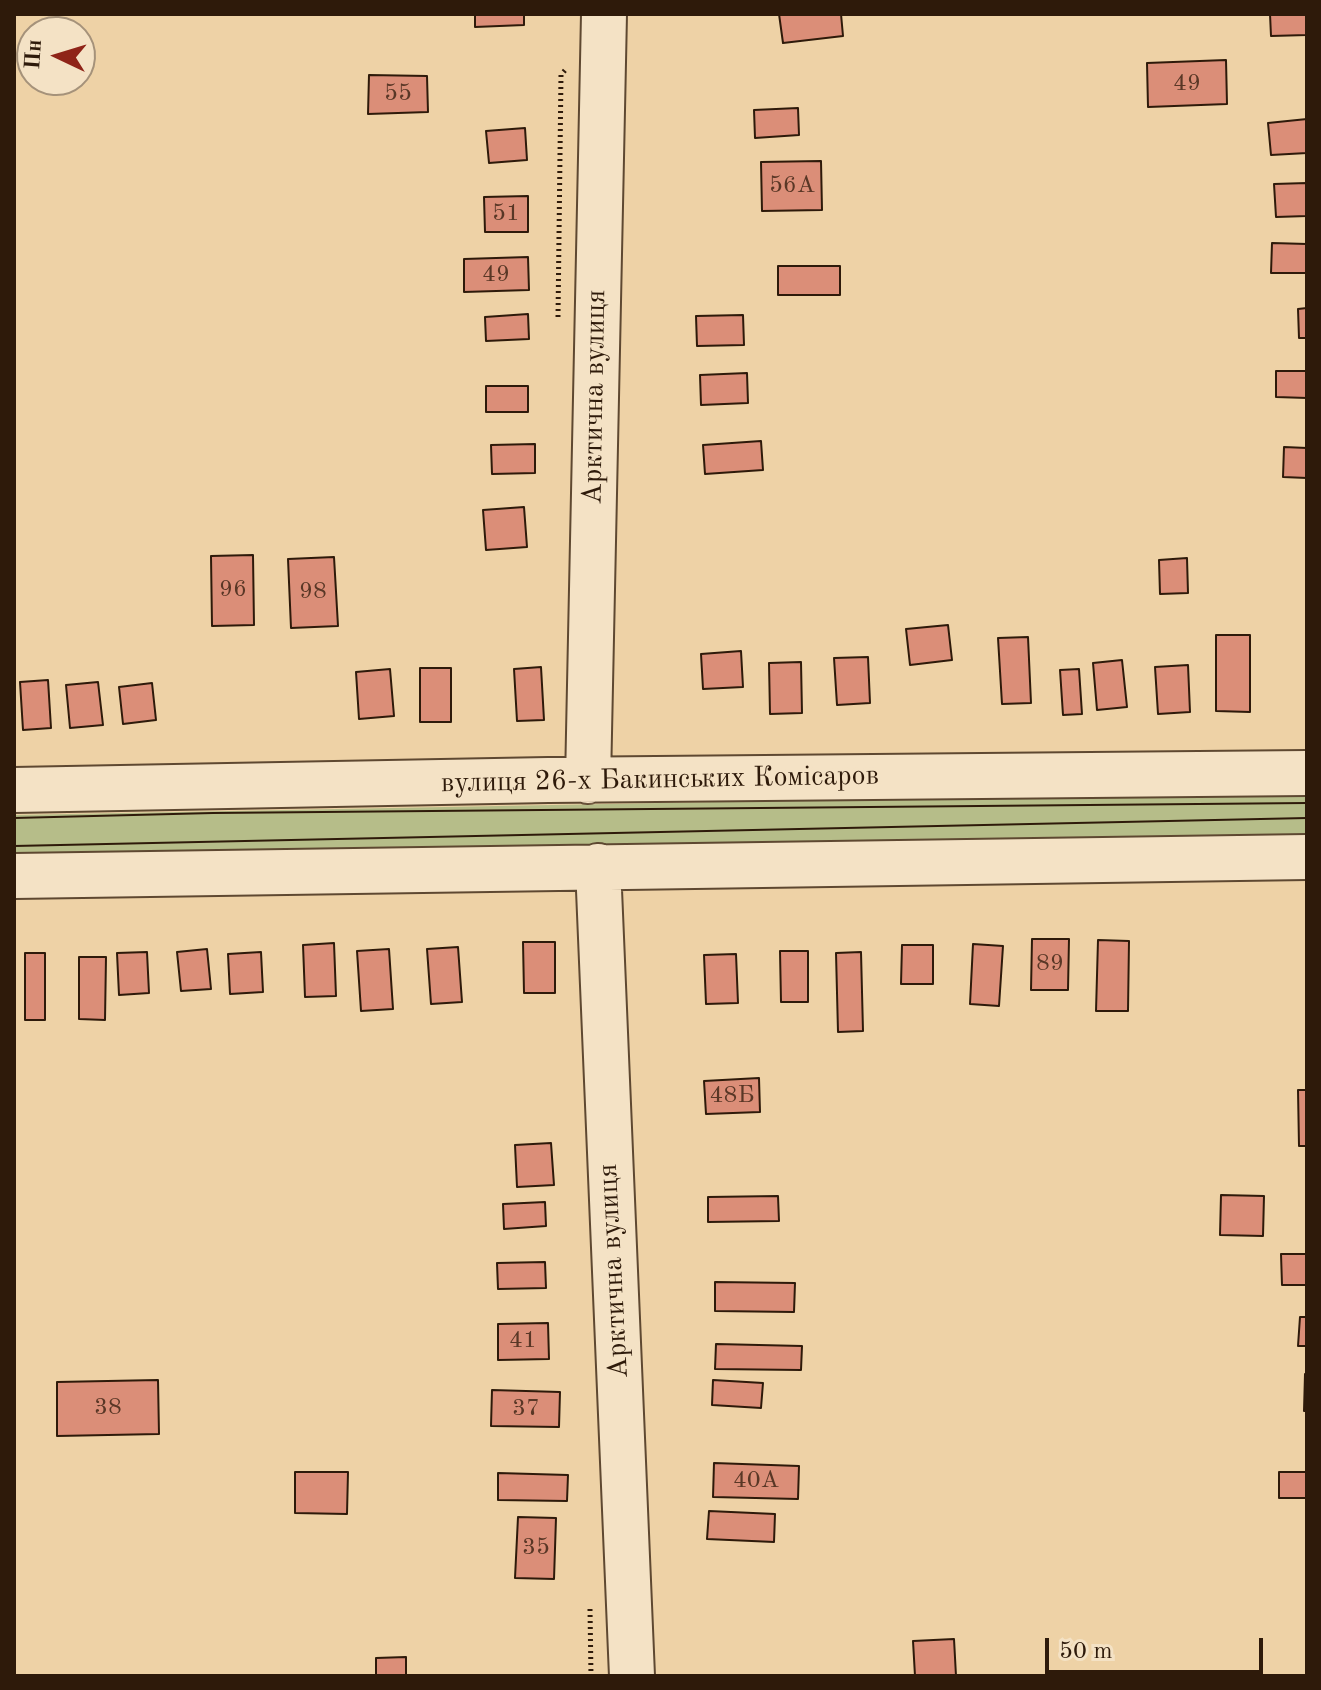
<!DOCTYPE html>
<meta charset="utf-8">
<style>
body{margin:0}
#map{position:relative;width:1321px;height:1690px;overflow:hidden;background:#eed2a6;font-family:"Old Standard TT",serif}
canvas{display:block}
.frame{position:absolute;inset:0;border:16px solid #2e1a0a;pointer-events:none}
.north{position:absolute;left:16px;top:16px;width:80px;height:80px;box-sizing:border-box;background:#f4e2c5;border:2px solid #a5927a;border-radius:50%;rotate:274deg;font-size:22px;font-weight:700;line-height:32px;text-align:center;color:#2e1a0a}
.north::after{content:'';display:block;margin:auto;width:28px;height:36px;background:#8f2418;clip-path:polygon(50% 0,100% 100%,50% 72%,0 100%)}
.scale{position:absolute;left:1045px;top:1638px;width:218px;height:36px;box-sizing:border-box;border:4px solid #2e1a0a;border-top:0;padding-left:10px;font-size:24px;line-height:28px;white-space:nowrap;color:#2e1a0a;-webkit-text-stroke:6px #f4e2c5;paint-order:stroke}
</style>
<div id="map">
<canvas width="1321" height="1690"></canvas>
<div class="frame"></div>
<div class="north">Пн</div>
<div class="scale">50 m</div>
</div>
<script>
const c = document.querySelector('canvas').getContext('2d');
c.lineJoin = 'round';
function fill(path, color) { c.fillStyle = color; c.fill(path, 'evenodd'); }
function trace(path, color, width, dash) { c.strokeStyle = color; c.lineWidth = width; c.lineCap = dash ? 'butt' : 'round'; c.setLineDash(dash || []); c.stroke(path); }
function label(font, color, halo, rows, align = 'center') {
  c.font = font + ' "Old Standard TT",serif'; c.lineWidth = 7; c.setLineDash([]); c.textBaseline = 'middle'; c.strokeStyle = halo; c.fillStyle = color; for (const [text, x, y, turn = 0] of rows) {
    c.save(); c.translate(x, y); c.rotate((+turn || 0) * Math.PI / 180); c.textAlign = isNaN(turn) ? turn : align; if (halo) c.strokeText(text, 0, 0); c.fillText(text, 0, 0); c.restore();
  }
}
fill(new Path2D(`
 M1307,791V840L14,861V815Z`), '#b6bd89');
const building = new Path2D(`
 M475,14H524V25L475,27Z
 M779,14H841L843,36L783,43Z
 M1270,14H1307V35L1271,36Z
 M1226,60L1227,104L1148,107L1147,63Z
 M369,75L427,76L428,112L368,114Z
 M798,108L799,135L755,138L754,110Z
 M1307,119V153L1271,155L1268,123Z
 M525,128L527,160L489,163L486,131Z
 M821,161L822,210L762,211L761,162Z
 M1307,183V216L1276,217L1274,184Z
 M528,196V232H485L484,197Z
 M1272,243L1307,244V273H1271Z
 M528,257L529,290L464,292V259Z
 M778,266H840V295H778Z
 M1307,308V338H1299L1298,309Z
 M528,314L529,339L486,341L485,317Z
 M743,315L744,345L697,346L696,316Z
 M1276,371H1307V398L1276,397Z
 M747,373L748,403L701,405L700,375Z
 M486,386H528V412H486Z
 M761,441L763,470L705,474L703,445Z
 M535,444V473L492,474L491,445Z
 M1284,447L1307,448V478L1283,477Z
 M524,507L527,547L486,550L483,510Z
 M253,555L254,625L212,626L211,556Z
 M334,557L338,626L291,628L288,559Z
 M1187,558L1188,593L1160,594L1159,560Z
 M948,625L952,660L910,665L906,629Z
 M1216,635H1250V712L1216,711Z
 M1028,637L1031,703L1002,704L998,638Z
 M741,651L743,687L703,689L701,654Z
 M868,657L870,703L837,705L834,658Z
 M1122,660L1127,707L1097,710L1093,663Z
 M801,662L802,713L770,714L769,663Z
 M1188,665L1190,712L1158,714L1155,667Z
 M541,667L544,720L517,721L514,669Z
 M420,668H451V722H420Z
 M390,669L394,716L359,719L356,672Z
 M1079,669L1082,714L1063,715L1060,670Z
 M48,680L51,728L23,730L20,682Z
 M98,682L103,725L70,728L66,685Z
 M152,683L156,720L123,724L119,687Z
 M1032,939H1069L1068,990H1031Z
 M1098,940L1129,941L1128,1011H1096Z
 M523,942H555V993H524Z
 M334,943L336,996L305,997L303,945Z
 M973,944L1003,946L999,1006L970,1004Z
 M902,945H933V984H901Z
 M458,947L462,1002L431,1004L427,949Z
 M207,949L211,989L181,991L177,952Z
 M389,949L393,1009L361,1011L357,951Z
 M780,951H808V1002H781Z
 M147,952L149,993L119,995L117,953Z
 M261,952L263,992L230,994L228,954Z
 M861,952L863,1031L838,1032L836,953Z
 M25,953H45V1020H25Z
 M736,954L738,1003L706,1004L704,955Z
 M79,957H106L105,1020L79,1019Z
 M759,1078L760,1112L706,1114L704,1081Z
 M1298,1090H1307V1146H1299Z
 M551,1143L554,1185L517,1187L515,1145Z
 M1221,1195L1264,1196L1263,1236L1220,1235Z
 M778,1196L779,1221L708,1222V1197Z
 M545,1202L546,1226L504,1229L503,1204Z
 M1281,1254H1307V1285H1282Z
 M545,1262L546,1288L498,1289L497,1263Z
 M715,1282L795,1283L794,1312L715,1311Z
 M1300,1317H1307V1346H1298Z
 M548,1323L549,1359L498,1360V1324Z
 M716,1344L802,1346L801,1370L715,1369Z
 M1305,1374H1307V1411H1304Z
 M158,1380L159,1434L57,1436V1382Z
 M713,1380L763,1383L761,1408L712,1405Z
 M492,1390L560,1392L559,1427L491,1426Z
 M714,1463L799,1466L798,1499L713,1497Z
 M295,1472H348L347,1514L295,1513Z
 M1279,1472H1307V1498H1279Z
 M498,1473L568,1475L567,1501L498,1500Z
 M709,1511L775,1514L774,1542L707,1539Z
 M518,1517L556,1518L554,1579L515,1578Z
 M954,1639L956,1676H915L913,1641Z
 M406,1657V1676H376V1658Z`);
fill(building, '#db8e78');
trace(building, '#2e1a0a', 2);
const minor = new Path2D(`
 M588,781L604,14
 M14,790L548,780L1307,773
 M598,866L632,1676
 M14,876L1307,857`);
trace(minor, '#5e4831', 48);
trace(new Path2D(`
 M558,317L561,75L567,68
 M590,1609L591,1676`), '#2e1a0a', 5, [2, 4]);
trace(minor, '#f4e2c5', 44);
trace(new Path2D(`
 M14,818L213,813L1307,803
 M14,846L1307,818`), '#2e1a0a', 2);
label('24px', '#593726', null, [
 ["49",1187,84],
 ["55",398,94],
 ["56А",792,186],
 ["51",506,214],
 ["49",496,275],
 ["96",233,590],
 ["98",313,592],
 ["89",1050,964],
 ["48Б",732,1096],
 ["41",523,1341],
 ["38",108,1408],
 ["37",526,1409],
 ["40А",756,1481],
 ["35",536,1548]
]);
label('28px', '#2e1a0a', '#f4e2c5', [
 ["Арктична вулиця",595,397,-89],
 ["вулиця 26-х Бакинських Комісаров",660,780,-1],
 ["Арктична вулиця",614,1271,-93]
]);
</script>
